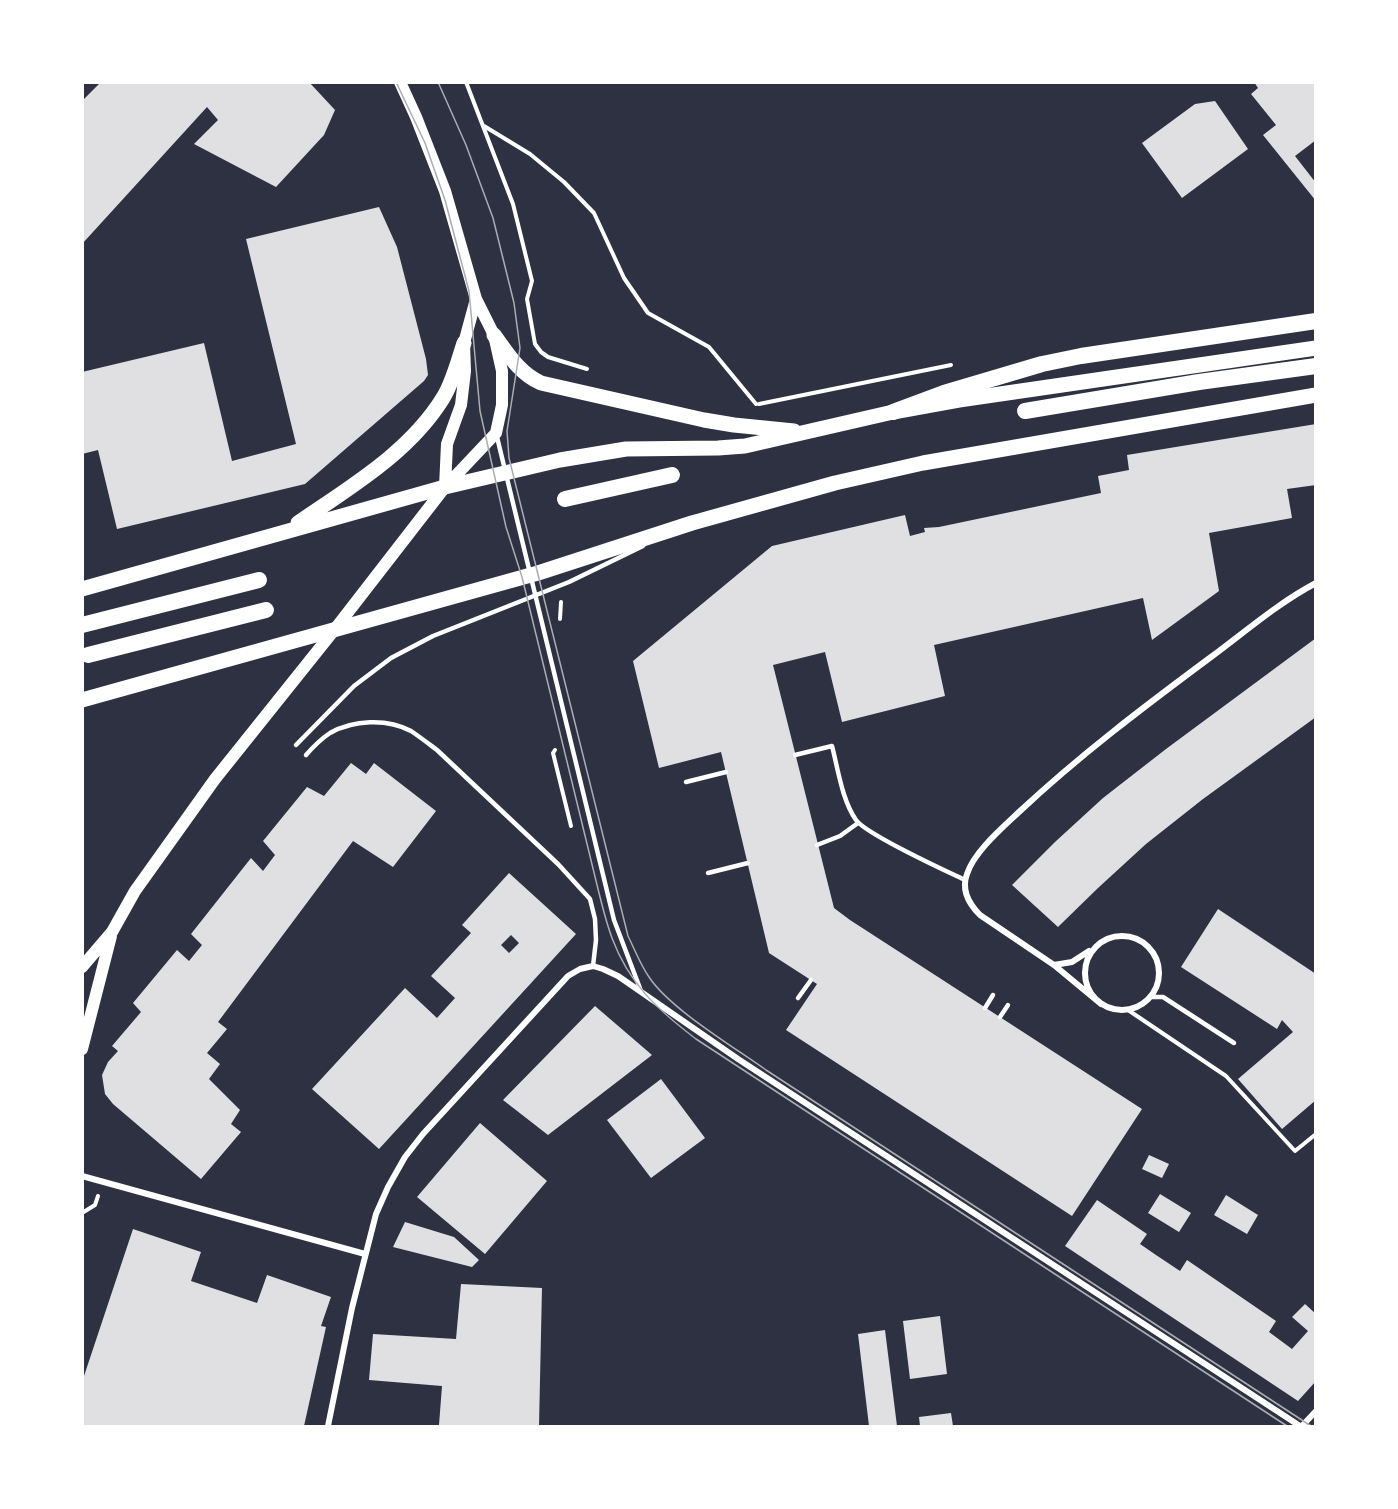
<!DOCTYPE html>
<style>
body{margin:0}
#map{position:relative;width:1398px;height:1509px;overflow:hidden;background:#2d3142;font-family:"Libre Baskerville",serif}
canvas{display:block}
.frame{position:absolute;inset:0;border:84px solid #fff;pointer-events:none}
</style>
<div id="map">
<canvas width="1398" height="1509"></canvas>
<div class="frame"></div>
</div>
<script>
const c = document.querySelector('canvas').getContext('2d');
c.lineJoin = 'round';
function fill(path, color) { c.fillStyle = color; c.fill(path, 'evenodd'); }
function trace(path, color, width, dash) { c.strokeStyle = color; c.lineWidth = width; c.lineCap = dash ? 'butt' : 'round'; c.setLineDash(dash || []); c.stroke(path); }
fill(new Path2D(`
 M101,82H309L335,110L324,135L276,187L194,144L218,120L207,107L82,244V101Z
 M1254,82H1316V140L1295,156L1316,183V201L1263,135L1276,125L1251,94L1258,88Z
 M1215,101L1248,149L1182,198L1142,143L1195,104Z
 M379,207L397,247L426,359L428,375L424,381L305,484L117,529L98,450L82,454V372L204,343L232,461L296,444L246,239Z
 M1316,424V485L1287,489L1292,518L1209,533L1219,591L1152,640L1143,598L934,645L945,696L842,722L825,652L773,665L834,908L850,920L1142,1109L1072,1216L786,1030L817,984L769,953L721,752L659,768L633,661L772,546L905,515L910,536L925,532L924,528L939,527L1101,493L1098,476L1129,470L1127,455Z
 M1316,638V717L1203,799L1146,844L1098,888L1058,927L1012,885L1055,842L1103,798L1166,749Z
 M351,763L366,774L374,763L436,811L393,867L353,841L218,1022L227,1029L207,1053L220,1064L209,1079L240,1110L231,1124L241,1132L201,1179L113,1104L105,1094L102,1075L108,1062L118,1051L112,1046L141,1012L133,1003L177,950L189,961L202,945L191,934L251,858L263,871L275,855L263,841L307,787L324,796Z
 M509,873L576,934L379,1149L312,1089L405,988L437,1018L455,998L431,976L471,933L462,925ZM511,935L519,943L509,953L501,945Z
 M1218,909L1316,974V1100L1282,1129L1238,1079L1293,1032L1282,1020L1277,1029L1181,967Z
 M595,1006L652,1055L548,1135L503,1100Z
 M661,1079L705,1138L651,1178L607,1120Z
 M480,1123L547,1181L485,1254L417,1197Z
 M1149,1155L1169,1164L1162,1178L1142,1169Z
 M1160,1194L1191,1213L1179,1232L1148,1213Z
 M1226,1195L1258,1215L1247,1234L1214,1215Z
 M1097,1200L1147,1234L1140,1244L1156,1255L1180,1271L1187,1260L1276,1321L1269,1332L1292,1349L1308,1331L1292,1317L1305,1304L1316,1314V1381L1298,1401L1065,1246Z
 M405,1222L454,1237L479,1260L472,1267L393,1247Z
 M133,1229L201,1252L191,1281L257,1303L267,1275L331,1297L321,1326L326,1327L304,1426H82V1382Z
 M461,1284L542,1288L539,1426L439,1425L442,1386L369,1380L373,1334L456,1339Z
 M940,1316L947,1374L910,1379L903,1321Z
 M885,1330L897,1426H869L858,1334Z
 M951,1413L953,1426H920L919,1417Z`), '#e0e0e3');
trace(new Path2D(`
 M466,82L513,204L532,281L527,299L535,344L541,352L548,357L587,369
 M484,126L530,154L564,182L594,213L624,278L648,313L709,347L756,404
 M759,404L951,365
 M560,619L561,602
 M555,750L553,753L571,826
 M1128,1010L1226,1076L1295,1151L1316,1134
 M82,1213L95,1205L98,1196`), '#fff', 4);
trace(new Path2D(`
 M497,437L614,920L641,991
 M296,745L354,686L391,658L433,636L569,582L643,546
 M306,755C313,747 321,739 330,733C353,720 387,718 411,731C420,737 429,744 437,750L558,864L590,899L595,919L596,940L593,966
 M795,755L832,746C838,769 842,800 856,820C867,835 944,870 965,880
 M686,782L726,772
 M817,845L840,836L858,823
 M708,873L748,863
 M1151,997H1163L1234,1043
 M798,998L811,980
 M985,1008L993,995
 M1000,1017L1008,1005`), '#fff', 4.5);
trace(new Path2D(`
 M1085 973a37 37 0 1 1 74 0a37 37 0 1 1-74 0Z
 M1054,965L1072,962L1089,951
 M1101,1004L1054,965L980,915C969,904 961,890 967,874C974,852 1002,828 1019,812C1080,755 1145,706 1211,657C1245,632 1278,603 1316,583
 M82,1176L365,1254
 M328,1426L352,1308L376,1214L388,1187L405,1157L423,1134L568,976L580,969L593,966L603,969L618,976L738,1059L1300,1426
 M1302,1426L1316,1411`), '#fff', 6);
trace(new Path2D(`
 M445,487L447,444L461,405L465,371L464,343L476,299
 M82,967L112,932L135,891L215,779L335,629L445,487L496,433L502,405V371L494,335L476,299L445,191L416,117L400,82
 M82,1049L111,936`), '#fff', 12);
trace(new Path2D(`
 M494,335C508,354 519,373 541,383L704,420L734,425L794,431
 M298,523C350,487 409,453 443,398C453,382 458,361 464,343
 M82,589L445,487L560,460L626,449L718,448L745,446L893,412L959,400L1316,348
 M82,700L538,573L692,523L835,483L923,463L1316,395`), '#fff', 15);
trace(new Path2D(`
 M1025,411L1199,382L1316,366
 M893,412L944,393L1042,364L1081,356L1316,321
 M565,499L672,475
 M82,625L259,580
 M88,655L266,610`), '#fff', 16);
trace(new Path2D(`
 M396,82L425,143L445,200L469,291L480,411L506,527L522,577L598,889C602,905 606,922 612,938C629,984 658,1010 696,1039L1287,1426
 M438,82L466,145L493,218L514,303L520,348L507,431L509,458L628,936C635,950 640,964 649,977C670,1009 734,1047 766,1070L1311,1426`), '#abadb3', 1.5);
</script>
